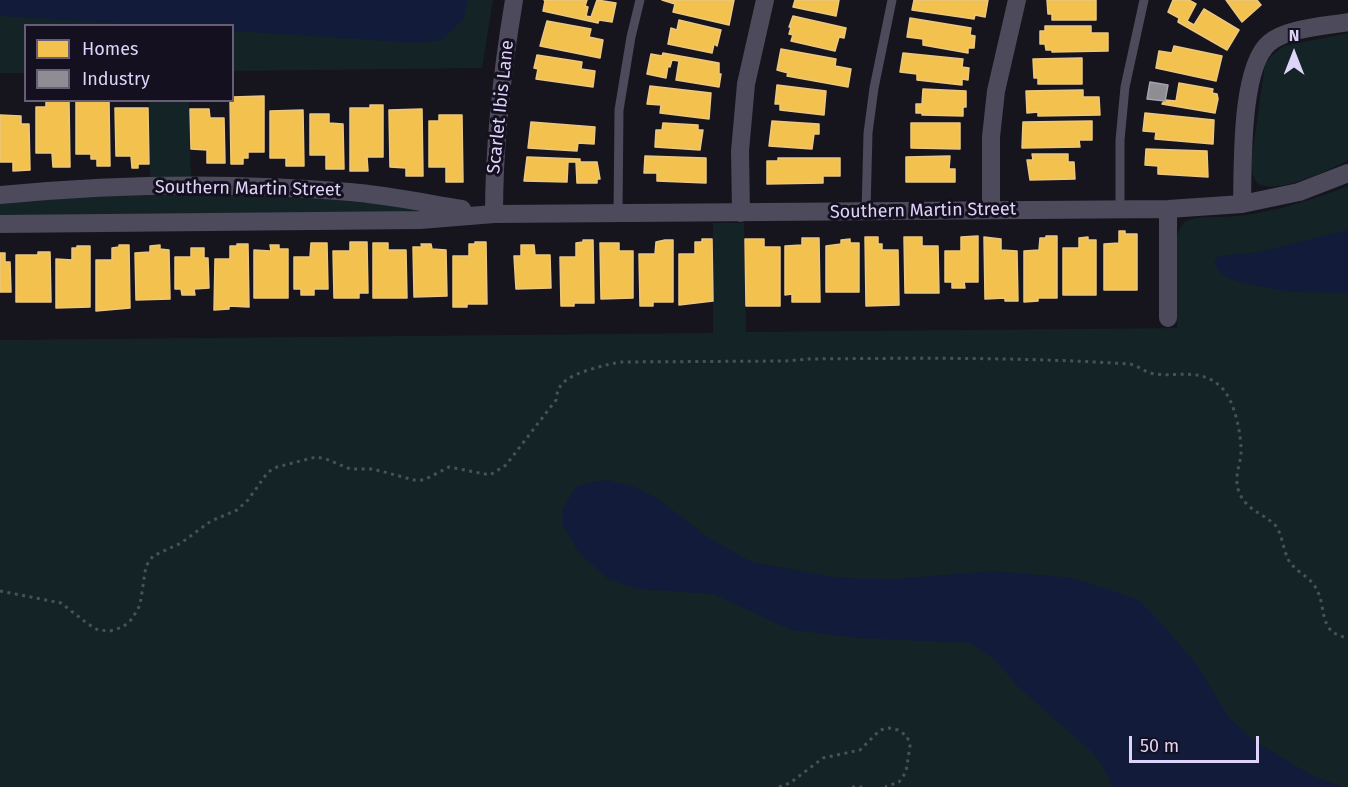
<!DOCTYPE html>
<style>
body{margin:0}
#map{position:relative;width:1348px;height:787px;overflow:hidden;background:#16141c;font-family:"Fira Sans",sans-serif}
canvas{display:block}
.legend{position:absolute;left:24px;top:24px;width:210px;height:78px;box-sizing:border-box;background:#15101f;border:2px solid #655e76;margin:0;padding:8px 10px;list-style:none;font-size:18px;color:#ded4f9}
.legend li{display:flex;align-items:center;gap:12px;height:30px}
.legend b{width:30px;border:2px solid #655e76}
.north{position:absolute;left:1264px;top:24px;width:60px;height:60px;-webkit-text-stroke:4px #15101f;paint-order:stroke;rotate:0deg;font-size:16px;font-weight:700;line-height:24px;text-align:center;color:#ded4f9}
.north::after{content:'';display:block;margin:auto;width:21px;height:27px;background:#ded4f9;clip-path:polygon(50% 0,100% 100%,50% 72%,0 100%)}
.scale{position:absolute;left:1129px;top:736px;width:130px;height:27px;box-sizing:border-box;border:3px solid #ded4f9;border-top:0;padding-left:8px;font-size:18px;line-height:21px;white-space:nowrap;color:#ded4f9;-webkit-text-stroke:4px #15101f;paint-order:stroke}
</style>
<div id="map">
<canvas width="1348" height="787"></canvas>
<ul class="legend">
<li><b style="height:16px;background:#f2c14e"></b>Homes</li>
<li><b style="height:16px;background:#8d8d92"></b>Industry</li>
</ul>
<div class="north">N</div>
<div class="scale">50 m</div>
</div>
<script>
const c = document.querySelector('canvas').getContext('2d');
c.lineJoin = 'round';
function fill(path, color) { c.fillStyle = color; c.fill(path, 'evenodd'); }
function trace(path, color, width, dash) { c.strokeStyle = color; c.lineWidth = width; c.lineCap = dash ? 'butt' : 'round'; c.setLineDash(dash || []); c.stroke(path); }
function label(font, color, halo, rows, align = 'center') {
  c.font = font + ' "Fira Sans",sans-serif'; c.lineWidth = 6; c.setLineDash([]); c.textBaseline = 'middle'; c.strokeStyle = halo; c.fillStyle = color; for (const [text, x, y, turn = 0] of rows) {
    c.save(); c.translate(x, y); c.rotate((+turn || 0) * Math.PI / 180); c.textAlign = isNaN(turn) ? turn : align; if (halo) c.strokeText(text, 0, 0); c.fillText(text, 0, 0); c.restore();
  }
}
fill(new Path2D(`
 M0,0H493L482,68L233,71L232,26H26L25,73H0Z
 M1348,33V160C1332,169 1267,200 1255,180C1251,173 1252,164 1252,156L1265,64L1271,56L1284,46Z
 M149,101H189L191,179L150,180Z
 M1348,186V787H0V340L713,333V223H744L746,332L1177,328V236C1179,230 1181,224 1186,221C1197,215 1224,218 1237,216C1275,212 1312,200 1348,186Z
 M129,193L265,194L418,207L423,212L0,217V202Z`), '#142426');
fill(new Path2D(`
 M0,0H467L464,19L442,40L417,43L233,31L232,26L147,25L0,16Z
 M1348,230V293L1288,292L1239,282L1226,277L1218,270L1214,262L1218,256L1260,252Z
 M608,480L632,486L657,498L709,538L752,562L840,578L894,579L995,571L1072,578L1108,589L1140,601L1165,627L1197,665L1229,717L1253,740L1313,776L1343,787H1112L1108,775L1092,752L1018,687L995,660L970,643L859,638L791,630L713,594L638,589L608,579L579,553L562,524V510L576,487L587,483Z`), '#121b39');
const homes = new Path2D(`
 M544,0H587L585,6L588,7L586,16L591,17L597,0L616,3L612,22L599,20L598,23L543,11L545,1Z
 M662,0H734L729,25L673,12L675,4Z
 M795,0H839L836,16L793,7Z
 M914,0H988L985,17L975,15L974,19L912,10Z
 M1047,0H1096V20H1052V14H1048Z
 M1173,0H1189L1196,4L1187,21L1194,25L1204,9L1239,30L1227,50L1178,22L1179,18L1168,12Z
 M1226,0H1257L1261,5L1242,22Z
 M793,16L846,28L844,38L839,37L835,51L791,41L793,35L789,34L791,27H789Z
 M910,18L971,28L970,35L975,36L974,48H968V53L923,45V39L907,37Z
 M679,20L721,30L717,46L714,44L712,53L668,44L671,28L677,30Z
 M547,21L591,29L589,37L603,40L600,58L540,46Z
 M1045,26H1091V33H1108V51L1052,52V50H1046L1045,44H1040V31H1045Z
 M1174,46L1222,56L1216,81L1156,68L1159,51L1172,53Z
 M781,49L836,59L835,66L851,69L848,87L787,76L788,73L777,70Z
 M663,53L719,63V74H721L719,87L676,80L679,61L672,60L670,67L668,66L666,78L647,74L651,54L662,56Z
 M903,53L963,59L962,67L969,68L968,80L962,79V85L917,80V74L900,72Z
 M537,55L582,62L581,69L595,71L593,87L536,79L538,69L534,68Z
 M1082,58V84H1038V78H1034L1033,59Z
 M1179,83L1213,89L1212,93L1217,94L1218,99L1215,113L1162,104L1165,100L1176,101Z
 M777,85L826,91L824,115L780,110V104H775Z
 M650,86L711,93L709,119L660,113L661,105L647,104Z
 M923,89L966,91V107H963V116L922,115V113H916V104H922Z
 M1083,90V97H1099L1100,115L1038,116V112L1027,113L1026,91Z
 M264,96V152H248V158H243V164H231L230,100H232V97Z
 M76,100H109L110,166H97V159H91V154H76Z
 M46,101H69L70,167H53L52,153H36V107H46Z
 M370,105H383V157H367L368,171H350V108H370Z
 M115,108H148L149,164H138V168H132L131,156H116Z
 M190,109H209L210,118H224L225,163H207V150L191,149Z
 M422,109L423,176H406V168L390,167L389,110Z
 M303,110L304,166H286V158H270V111Z
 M1145,113L1214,120L1213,144L1155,139L1156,132L1143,131Z
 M310,114H329V123L343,124L344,169H326V155H310Z
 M0,115L21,116V124H29L30,170L13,171V162H0Z
 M439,115H462L463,182H446V167H429V121H439Z
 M772,121L819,124V134H814L812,149L769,146Z
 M1092,121V140H1079L1080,147L1022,148L1023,122Z
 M531,122L595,127L594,144L578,143L577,151L528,148Z
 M663,123L698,125V130H703L700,150L655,147L656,130H662Z
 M911,123H960V149L911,148Z
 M1146,149L1207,151L1208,177L1158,174V166L1145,165Z
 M1032,154H1068V162H1074L1075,179L1030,180L1027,160H1033Z
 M645,156L706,158V183L657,181V173H644Z
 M950,156L949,169H955V182H906V157Z
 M527,157L580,159V162H597L600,179H597V183H577L576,162H568L567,182L524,181Z
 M778,158H840V176H823V183L767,184V161H778Z
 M1119,231H1125V234H1137V290H1104V244L1119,243Z
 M978,236V282H964L965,288H952V282H945V251H961V237Z
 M1046,236H1057V298H1038V301L1024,302V251L1039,250L1040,238H1046Z
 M865,237H878V244H882V250H898L899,305L866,306Z
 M904,237H922V246H938L939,293H905Z
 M984,237L1001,239V250L1017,251L1018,301H1005V298L985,299Z
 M1088,237V240H1096V295H1063V248H1079V238Z
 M802,238H819L820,302H792V294L785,295V246L802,245Z
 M702,239H712L713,301L679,305V254H695V242H702Z
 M745,239H764V247H780V306H746Z
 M850,239V243H859V292H826V246L841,244V240Z
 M583,240H593L594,303H574V306H561L560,257H576V243L583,242Z
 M665,240H673V302H653V306H640L639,254H655L656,242Z
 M350,242H367L368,293H359V298H334L333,251H350Z
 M475,242H486L487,304H467V307H453V256H469V244H475Z
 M311,243H327L328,289H314V295H301V289H294V257H310Z
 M373,243H388V250H406L407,298H373Z
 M600,243H619V251H633V298L601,299Z
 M237,244H248L249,307L229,306V309L214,310L215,259H230V246H237Z
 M421,244H431L432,249L446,250L447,296L414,297L413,247H422Z
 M119,245H129L130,308L96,311V260H112V248L119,247Z
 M160,245V249L169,250L170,299L136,300L135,253L150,252V246Z
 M270,245H279V249H288V298H254V250L271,251Z
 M521,245H534L535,255H550L551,288L516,289L514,256H521Z
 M77,246H90V307L56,308V259L72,260V248H77Z
 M191,248H204V258H208L209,288L194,289L195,295H182L181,289H175V257H191Z
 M38,252H50L51,302H16V255H38Z
 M0,253H5V262H10L11,292H0Z`);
fill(homes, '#f2c14e');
trace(homes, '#ecc781', 1.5);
const industry = new Path2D(`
 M1150,82L1168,85L1165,101L1147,99Z`);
fill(industry, '#8d8d92');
trace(industry, '#a5a2b1', 1.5);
trace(new Path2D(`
 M0,591L61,603L88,624L98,630L110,631L123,627L132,619L140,605L146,566L153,556L181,543L211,521L237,510L248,500L268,472L277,467L316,457L326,459L350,469H373L414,480H424L449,467L490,475L506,465L556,400C557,393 558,388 563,383C573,372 608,364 622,362L786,361L808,359C915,358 1023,357 1130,364C1139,366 1146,373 1155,374C1179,377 1200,368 1220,386C1235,399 1242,437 1241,455C1239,468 1234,479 1239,492C1246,510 1263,513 1275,525C1282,533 1283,549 1288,559C1293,570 1307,575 1314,585C1329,606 1315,632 1348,638
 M779,787L790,783L823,758L860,750L880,730L889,728L898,730L907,736L910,746L906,772L899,782L885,787
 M852,787H862`), '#49505b', 3, [3, 4.5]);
trace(new Path2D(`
 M1120,209V140L1125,87L1144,0
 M866,212L868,133L874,88L892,0
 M618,214L619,110L631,37L640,0`), '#4c4a5b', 9);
trace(new Path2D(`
 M0,195C116,184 234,182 350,192C387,195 425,203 462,209
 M1242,204C1243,167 1240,68 1269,43C1286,28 1326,26 1348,22
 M1168,209V318
 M991,210V137L996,91L1017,0
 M741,213L740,151L746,84L765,0
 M494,214C494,140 502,72 514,0
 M0,224L420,220L494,214L1168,209L1242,204L1299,192L1348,173`), '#4c4a5b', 18);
label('18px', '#ded4f9', '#15101f', [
 ["Scarlet Ibis Lane",501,107,-84],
 ["Southern Martin Street",248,189,1],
 ["Southern Martin Street",923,211,-1]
]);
</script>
